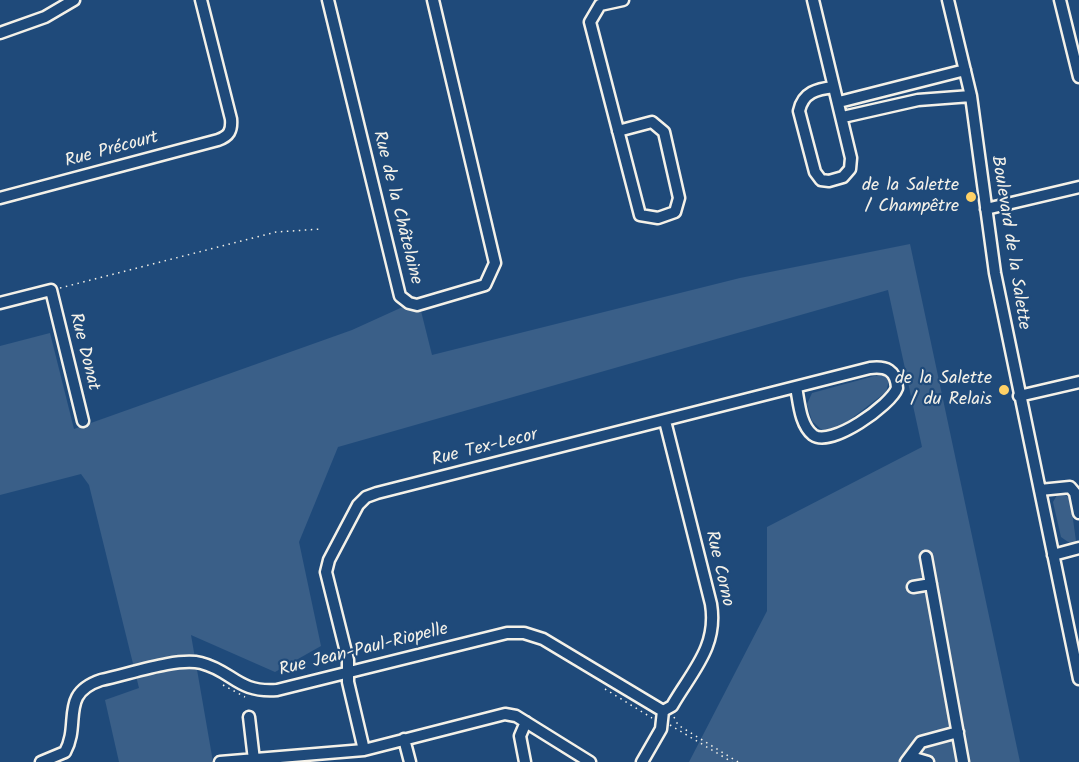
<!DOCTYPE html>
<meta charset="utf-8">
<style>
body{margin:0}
canvas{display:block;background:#1f4a7a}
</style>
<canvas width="1079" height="762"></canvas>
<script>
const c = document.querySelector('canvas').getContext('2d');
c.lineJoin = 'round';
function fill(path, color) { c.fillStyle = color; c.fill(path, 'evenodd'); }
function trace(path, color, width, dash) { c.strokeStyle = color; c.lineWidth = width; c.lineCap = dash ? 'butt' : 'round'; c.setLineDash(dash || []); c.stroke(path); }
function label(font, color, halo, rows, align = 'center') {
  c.font = font + ' Kalam,sans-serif'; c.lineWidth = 4.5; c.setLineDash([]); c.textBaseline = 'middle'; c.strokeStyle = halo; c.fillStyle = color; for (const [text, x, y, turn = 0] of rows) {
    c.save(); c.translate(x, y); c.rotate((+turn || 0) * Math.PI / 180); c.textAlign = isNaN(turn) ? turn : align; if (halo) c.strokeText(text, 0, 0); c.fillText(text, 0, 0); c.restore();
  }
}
fill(new Path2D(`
 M910,244L1020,762H689L767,611V527L922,447L888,290L338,447L299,542L321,646L275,672L191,635L213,762H119L105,700L139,688L89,485L81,474L0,495V346L50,333L74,429L352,330L407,305L420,307L432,355L740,278Z
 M878,375H884L889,380L886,392L843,425L831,431H823L812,421L807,404L812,393Z
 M1063,493L1070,498L1076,541L1071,544L1061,537L1053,502L1057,495Z`), '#3a5f88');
const minor = new Path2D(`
 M328,0L400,296L409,303L417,305L485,285L495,263L433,0
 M813,0L851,158L850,169L843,177L829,181L821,180L815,172L799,111C803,92 817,89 834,87
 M948,0L971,96L995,273L1079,679
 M1060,0L1079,77
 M0,33L45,17L74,0
 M839,102L965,70
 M843,117L918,100L971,96
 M618,131L652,122L664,132L679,198L675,212L658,218L640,215L590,22L600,5L623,0
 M0,198L218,140C229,136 232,131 231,119L201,0
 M986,209L1079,187
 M0,303L51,290L83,421
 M1019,396L1079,382
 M1040,490L1070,487L1075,493L1079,513
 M1053,555L1079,548
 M926,557L963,762
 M913,587L931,584
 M663,711L672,706C692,671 718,647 711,604L665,421
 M249,717L254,760
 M404,739L410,762
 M364,750L348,682V660L326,572L329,560L358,505L366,497L377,493L870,368C886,366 896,370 897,388C891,405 831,448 813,435C800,425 799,402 796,387
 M911,757L928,762
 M41,762L65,752C81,723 59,694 101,680C127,675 176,657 201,663C233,671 237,693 277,690L507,633H524L543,639L663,711
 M220,762L364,750L505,714L516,716L590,762
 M525,762L520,736L526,722
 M642,762L661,729L663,711
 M906,762L921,742L958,732`);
trace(minor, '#f4f1e8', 15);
trace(new Path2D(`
 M60,288L276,232L321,229
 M223,685L245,697
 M605,689L652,718
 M674,717L678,725L738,762
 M670,725L732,762`), '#f4f1e8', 1.5, [1.5, 4.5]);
trace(minor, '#1f4a7a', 10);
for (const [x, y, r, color] of [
 [971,197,6,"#ffd166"],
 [1004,390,6,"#ffd166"]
]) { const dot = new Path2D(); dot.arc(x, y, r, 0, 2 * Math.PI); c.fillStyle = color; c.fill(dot); trace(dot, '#1f4a7a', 2); }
label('18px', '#f4f1e8', '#1f4a7a', [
 ["Rue Précourt",112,151,-15],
 ["Rue de la Châtelaine",396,208,76],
 ["Boulevard de la Salette",1009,243,81],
 ["Rue Donat",83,352,76],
 ["Rue Tex-Lecor",485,449,-14],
 ["Rue Corno",718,569,77],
 ["Rue Jean-Paul-Riopelle",364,651,-14]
]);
label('18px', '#f4f1e8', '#1f4a7a', [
 ["de la Salette",959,187],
 ["/ Champêtre",959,208],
 ["de la Salette",992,380],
 ["/ du Relais",992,401]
], 'right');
</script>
